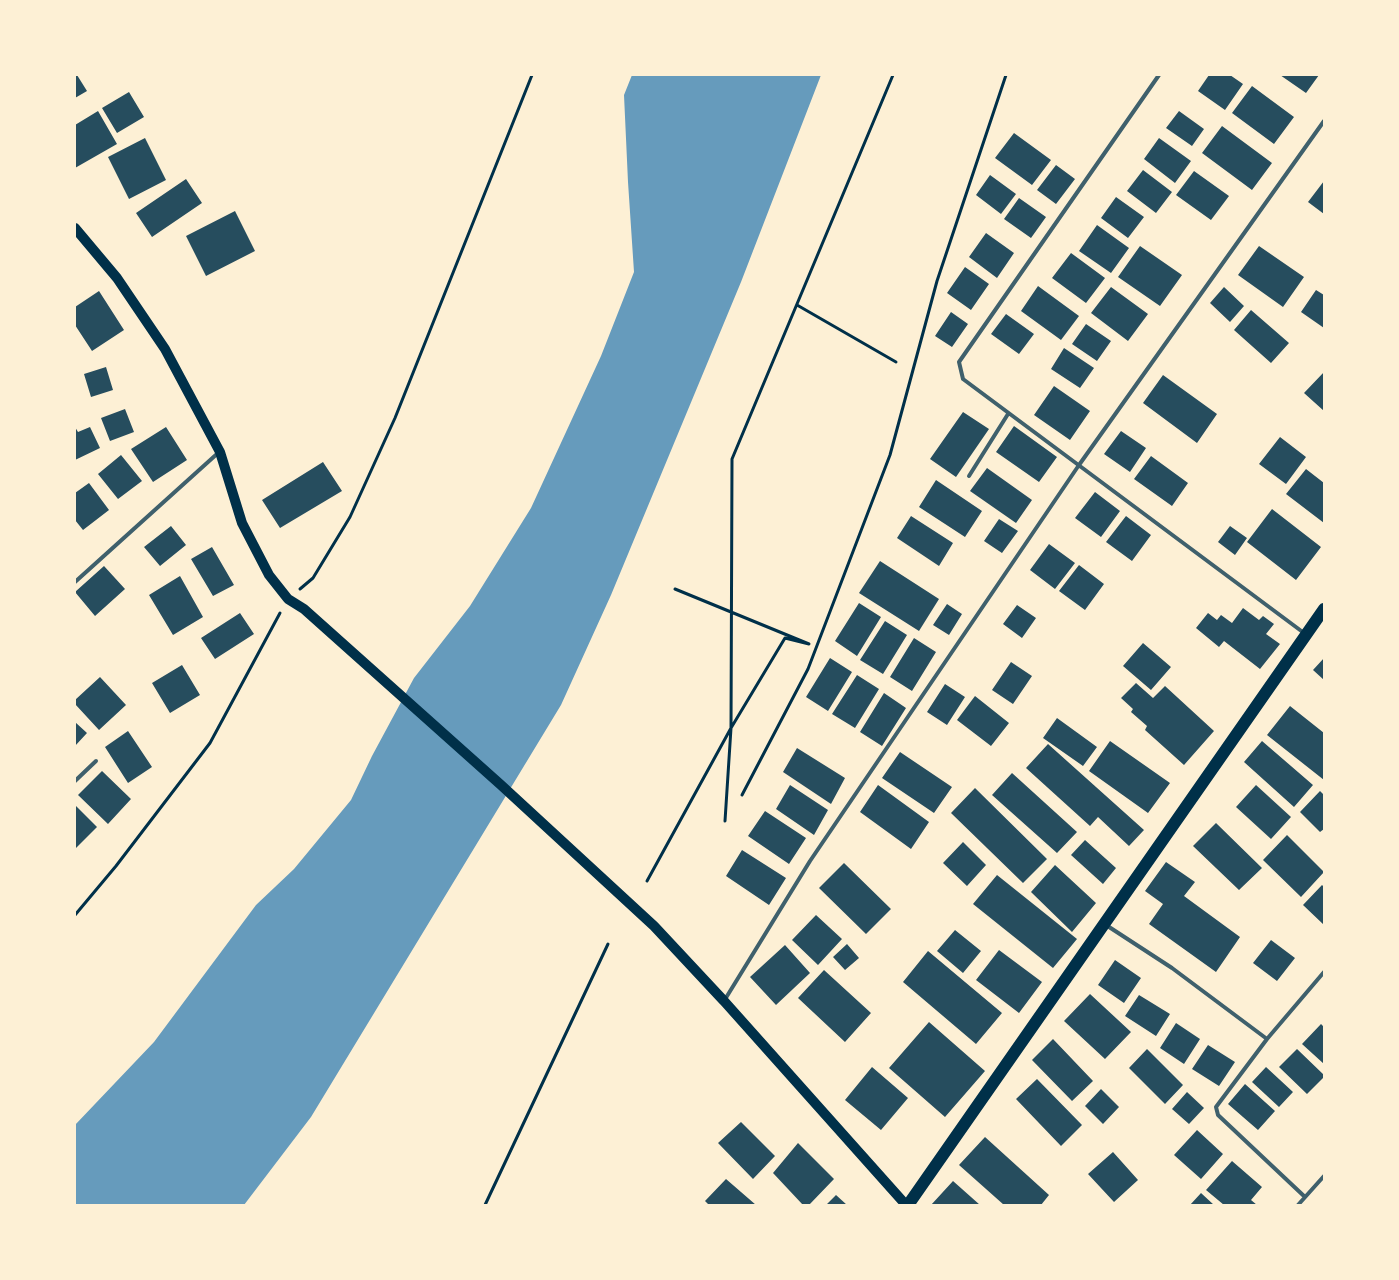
<!DOCTYPE html>
<style>
body{margin:0}
#map{position:relative;width:1399px;height:1280px;overflow:hidden;background:#fdf0d5;font-family:"Alegreya Sans",sans-serif}
canvas{display:block}
.frame{position:absolute;inset:0;border:76px solid #fdf0d5;pointer-events:none}
</style>
<div id="map">
<canvas width="1399" height="1280"></canvas>
<div class="frame"></div>
</div>
<script>
const c = document.querySelector('canvas').getContext('2d');
c.lineJoin = 'round';
function fill(path, color) { c.fillStyle = color; c.fill(path, 'evenodd'); }
function trace(path, color, width, dash) { c.strokeStyle = color; c.lineWidth = width; c.lineCap = dash ? 'butt' : 'round'; c.setLineDash(dash || []); c.stroke(path); }
fill(new Path2D(`
 M632,75H821L741,282L611,595L561,705L311,1117L244,1205H75V1125L154,1042L256,905L294,869L351,800L372,756L414,678L470,606L531,508L601,356L634,272L628,182L624,95Z`), '#669bbc');
fill(new Path2D(`
 M75,75H77L87,91L75,98Z
 M1209,75H1230L1243,84L1225,110L1198,91Z
 M1280,75H1319L1306,93Z
 M1252,86L1294,117L1274,144L1232,113Z
 M129,92L144,117L117,133L102,108Z
 M98,111L117,144L75,168V125Z
 M1179,111L1204,129L1192,146L1166,128Z
 M1222,126L1272,163L1252,190L1202,153Z
 M1014,133L1051,160L1032,185L995,158Z
 M145,138L166,180L129,199L108,157Z
 M1159,138L1191,161L1175,183L1144,159Z
 M1056,165L1075,179L1056,204L1037,190Z
 M1143,170L1172,192L1156,213L1127,191Z
 M1194,171L1229,196L1211,220L1176,195Z
 M990,175L1016,194L1001,214L976,195Z
 M186,179L202,203L152,237L136,213Z
 M1324,181V214L1308,202Z
 M1116,197L1144,217L1128,238L1101,218Z
 M1019,198L1046,217L1031,238L1004,219Z
 M235,211L255,251L206,276L186,236Z
 M1097,225L1129,248L1111,273L1079,251Z
 M986,233L1014,253L997,278L969,257Z
 M1140,246L1182,275L1160,306L1118,277Z
 M1259,246L1304,277L1283,307L1238,275Z
 M1071,253L1105,278L1086,303L1052,278Z
 M965,267L989,284L971,310L947,293Z
 M1038,286L1079,316L1061,340L1021,311Z
 M1111,287L1148,314L1128,341L1091,313Z
 M1224,287L1244,306L1230,322L1210,303Z
 M1316,290L1324,295V328L1301,312Z
 M99,291L124,330L92,351L75,325V307Z
 M1251,310L1289,343L1271,363L1234,330Z
 M951,312L968,324L952,347L935,336Z
 M1006,314L1034,334L1019,354L991,334Z
 M1086,324L1111,341L1097,361L1072,344Z
 M1064,348L1094,368L1080,388L1051,369Z
 M106,367L113,390L91,397L84,374Z
 M1324,372V411L1304,393Z
 M1163,375L1217,414L1197,443L1143,403Z
 M1054,386L1090,411L1070,440L1034,415Z
 M125,409L134,432L110,441L101,418Z
 M963,412L989,429L956,477L930,459Z
 M1014,426L1057,457L1039,482L996,452Z
 M75,427L78,432L90,427L100,448L75,460Z
 M166,427L187,460L153,482L131,449Z
 M1121,431L1146,448L1130,472L1104,454Z
 M1280,437L1306,457L1286,484L1259,464Z
 M121,455L142,481L118,499L98,474Z
 M1151,456L1188,483L1172,506L1134,479Z
 M323,462L342,491L280,528L262,500Z
 M987,468L1032,500L1016,523L970,491Z
 M1306,469L1324,483V523L1286,494Z
 M936,480L982,511L965,537L919,507Z
 M89,483L109,510L83,530L75,520V493Z
 M1095,492L1120,511L1101,537L1075,518Z
 M1272,509L1321,547L1296,580L1247,542Z
 M911,516L953,543L939,566L897,538Z
 M1126,516L1151,535L1132,561L1106,542Z
 M999,519L1018,531L1002,553L984,541Z
 M171,526L186,545L160,566L144,547Z
 M1230,526L1247,538L1235,555L1218,542Z
 M1049,544L1075,563L1055,589L1030,570Z
 M212,547L234,585L213,596L191,559Z
 M880,561L939,599L919,631L859,593Z
 M1079,565L1104,584L1085,610L1059,591Z
 M104,566L125,589L95,616L75,592Z
 M180,576L203,617L173,635L149,595Z
 M859,603L881,617L857,656L835,641Z
 M947,604L962,614L949,635L933,625Z
 M1017,605L1036,618L1022,638L1003,624Z
 M1243,608L1259,620L1263,616L1274,624L1266,634L1280,644L1260,669L1224,641L1219,647L1196,628L1208,613L1217,620L1221,615L1232,623Z
 M240,613L254,634L215,659L201,638Z
 M885,621L907,635L883,674L860,660Z
 M914,638L936,652L912,691L890,677Z
 M1143,643L1171,667L1151,690L1123,666Z
 M830,658L852,672L828,711L806,697Z
 M1324,658V680L1313,670Z
 M1011,662L1032,676L1013,704L992,690Z
 M182,665L200,695L170,713L152,683Z
 M857,675L879,689L855,728L832,714Z
 M100,677L126,705L99,730L75,704V700Z
 M1136,683L1153,698L1165,686L1214,731L1184,765L1145,730L1147,726L1131,712L1133,709L1121,698Z
 M945,684L965,697L947,725L927,712Z
 M884,693L906,708L882,746L860,732Z
 M975,696L1009,723L991,746L957,720Z
 M1290,706L1324,733V780L1267,735Z
 M1057,718L1097,747L1083,766L1043,738Z
 M75,722L87,733L75,746Z
 M128,731L152,767L128,783L105,747Z
 M1110,741L1170,783L1148,813L1089,771Z
 M1262,741L1313,785L1294,807L1244,762Z
 M1048,744L1144,830L1129,846L1098,817L1090,826L1026,768Z
 M797,748L845,778L831,804L783,772Z
 M900,752L952,787L934,813L882,778Z
 M102,771L131,799L108,824L78,795Z
 M1012,773L1077,832L1057,853L992,795Z
 M790,785L828,810L814,835L776,809Z
 M878,785L929,822L911,849L860,812Z
 M1256,785L1291,817L1271,839L1236,807Z
 M975,788L1047,859L1023,883L951,813Z
 M1320,791L1324,795V829L1320,832L1300,812Z
 M75,805L97,827L75,849Z
 M765,811L806,838L789,864L748,836Z
 M1216,823L1262,868L1239,890L1193,846Z
 M1287,835L1324,872L1301,897L1263,860Z
 M1085,840L1116,868L1103,884L1071,855Z
 M963,842L986,865L967,886L943,863Z
 M742,850L786,878L769,905L726,876Z
 M1166,862L1195,882L1184,896L1240,937L1216,972L1149,924L1163,904L1145,891Z
 M844,863L891,909L866,934L819,888Z
 M1055,865L1096,903L1072,932L1031,892Z
 M997,875L1077,939L1053,968L973,904Z
 M1322,885L1324,887V925L1303,905Z
 M816,915L842,939L818,965L792,940Z
 M955,930L981,951L963,973L937,951Z
 M1271,940L1295,958L1277,981L1253,963Z
 M847,944L859,958L845,970L833,957Z
 M785,945L810,973L776,1005L750,977Z
 M999,950L1042,982L1019,1013L976,980Z
 M928,951L1002,1013L976,1044L903,982Z
 M1115,960L1141,978L1124,1003L1098,985Z
 M824,970L871,1013L845,1042L798,998Z
 M1090,994L1131,1032L1105,1059L1064,1021Z
 M1139,995L1170,1014L1156,1036L1125,1016Z
 M929,1022L985,1071L945,1117L889,1068Z
 M1176,1023L1200,1039L1184,1064L1160,1048Z
 M1321,1024L1324,1027V1064L1302,1044Z
 M1053,1039L1093,1081L1072,1101L1032,1060Z
 M1208,1045L1235,1062L1219,1086L1192,1069Z
 M1147,1049L1183,1085L1165,1104L1129,1068Z
 M1297,1049L1324,1075V1077L1307,1094L1279,1067Z
 M872,1067L908,1098L881,1130L845,1100Z
 M1266,1067L1293,1092L1279,1107L1252,1082Z
 M1037,1079L1082,1125L1061,1146L1016,1099Z
 M1245,1084L1275,1111L1258,1130L1228,1104Z
 M1101,1089L1119,1107L1103,1124L1085,1106Z
 M1187,1092L1204,1108L1189,1124L1172,1109Z
 M741,1122L775,1156L753,1179L718,1143Z
 M1197,1130L1223,1154L1201,1179L1174,1155Z
 M985,1137L1049,1195L1041,1205H1004L959,1165Z
 M798,1143L834,1179L809,1205H803L773,1173Z
 M1113,1152L1138,1180L1114,1202L1088,1174Z
 M1232,1161L1262,1187L1251,1200L1257,1205H1224L1206,1190Z
 M726,1179L756,1205H709L705,1201Z
 M953,1181L980,1205H931Z
 M1201,1193L1214,1205H1190Z
 M836,1195L847,1205H826Z`), '#264d5e');
trace(new Path2D(`
 M797,305L896,362
 M300,589L313,578L350,517L395,418L532,75
 M742,795L808,669L890,455L937,281L1006,75
 M725,821L731,728L732,459L893,75
 M647,881L731,728L785,638L809,644L675,589
 M75,915L116,866L210,743L280,613
 M485,1205L608,944`), '#003049', 3);
trace(new Path2D(`
 M1159,75L959,362L963,379L1304,633
 M969,476L1008,414
 M75,582L218,453
 M75,781L96,761
 M1106,925L1172,968L1267,1039L1216,1107L1218,1115L1305,1197
 M724,1001L810,861L1079,465L1324,121
 M1267,1039L1324,972
 M1298,1205L1324,1176`), '#3f606c', 4);
trace(new Path2D(`
 M75,228L117,278L165,349L220,452L242,523L269,575L288,599L304,609L501,785L654,926L724,1001L906,1205`), '#003049', 10);
trace(new Path2D(`
 M908,1205L1324,609`), '#003049', 12);
</script>
